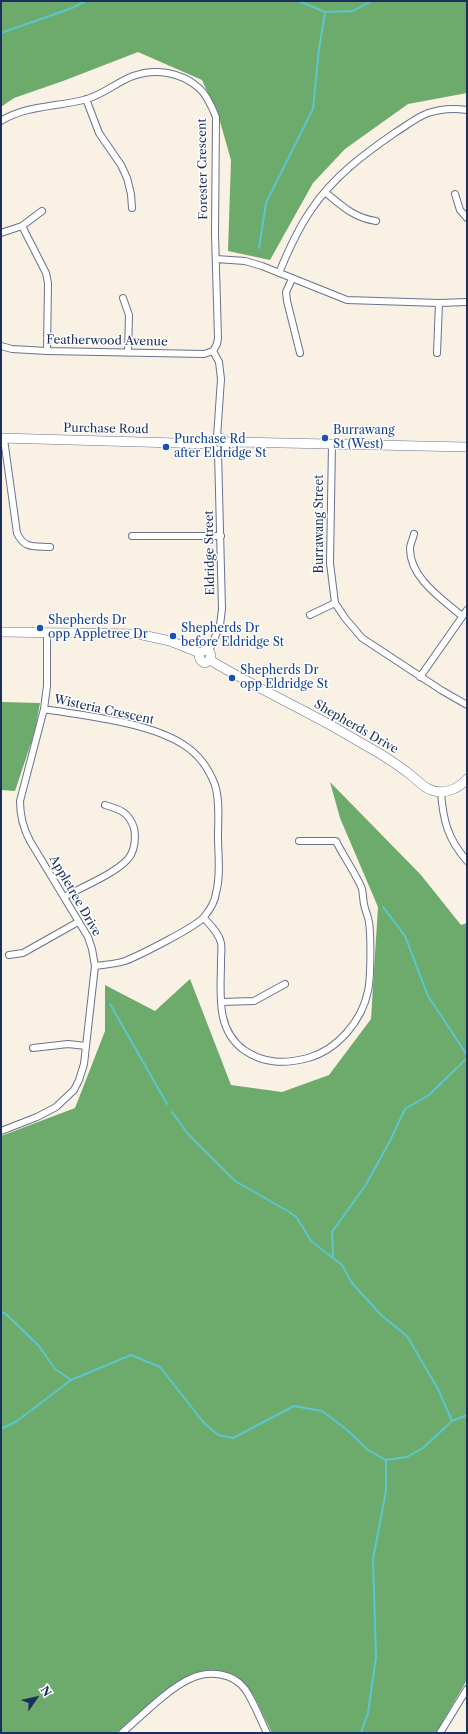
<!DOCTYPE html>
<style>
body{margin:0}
#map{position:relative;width:468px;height:1734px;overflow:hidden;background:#f9f1e3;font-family:"Libre Caslon Text",serif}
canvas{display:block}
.frame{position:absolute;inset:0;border:2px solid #1b2f5e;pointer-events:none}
.north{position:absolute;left:16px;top:1678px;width:40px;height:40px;-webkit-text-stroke:3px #fff;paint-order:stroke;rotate:56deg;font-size:11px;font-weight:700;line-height:16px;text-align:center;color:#1b2f5e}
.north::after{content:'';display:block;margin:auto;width:14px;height:18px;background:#1b2f5e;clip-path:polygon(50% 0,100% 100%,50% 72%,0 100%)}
</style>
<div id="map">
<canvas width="468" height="1734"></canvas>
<div class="frame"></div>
<div class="north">N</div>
</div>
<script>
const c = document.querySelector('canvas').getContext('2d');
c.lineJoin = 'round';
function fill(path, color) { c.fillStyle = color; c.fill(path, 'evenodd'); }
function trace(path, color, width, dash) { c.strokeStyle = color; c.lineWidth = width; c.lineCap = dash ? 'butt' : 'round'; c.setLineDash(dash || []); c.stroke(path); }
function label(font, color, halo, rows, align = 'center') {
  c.font = font + ' "Libre Caslon Text",serif'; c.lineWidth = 3; c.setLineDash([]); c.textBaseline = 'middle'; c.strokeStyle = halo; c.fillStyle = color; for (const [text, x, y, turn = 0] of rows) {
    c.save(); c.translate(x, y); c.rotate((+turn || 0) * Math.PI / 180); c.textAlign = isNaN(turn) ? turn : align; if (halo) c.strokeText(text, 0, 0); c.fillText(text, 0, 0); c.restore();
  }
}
fill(new Path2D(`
 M1,1H467V93L408,104L345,149L313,183L270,260L228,251L231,160L219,118L202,80L138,52L63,81L14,98L1,107Z
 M1,702L40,703L35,731L15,791L1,790Z
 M330,782L421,875L461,925L467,923V1680L436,1733H272L254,1696L245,1684L234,1675L219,1671L204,1672L171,1687L116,1733H1V1136L75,1108L105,1031V985L155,1011L190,979L231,1085L282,1092L329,1075L371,1019L378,907L340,818Z`), '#6dab6c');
trace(new Path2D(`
 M299,1L325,12L353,11L371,1
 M1,33L72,8L86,1
 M259,248L266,203L313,109L319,49L325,12
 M383,907L405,936L428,996L467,1055
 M110,1004L167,1104
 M172,1112L188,1134L235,1181L291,1213L297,1218L311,1241L342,1265L352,1283L381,1315L407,1336L438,1389L452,1421
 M333,1256L332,1232L365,1186L390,1141L405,1109L429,1095L467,1058
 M1,1312L6,1314L39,1346L55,1369L71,1380
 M1,1429L17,1421L71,1380L131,1355L160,1367L204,1423L218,1435L233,1438L294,1406L322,1411L346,1429L368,1450L386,1460L407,1457L423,1448L452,1421L467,1415
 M361,1733L368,1713L376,1657L373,1559L386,1491V1460`), '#5ac7ce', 2);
const minor = new Path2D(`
 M86,99L99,133L121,165L127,178L131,194L132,208
 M1,121C26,105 59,107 87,99C104,94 117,82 133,76C155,68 181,72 199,88C207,95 212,107 216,117L215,234L218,338L217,344L213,351
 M325,192C342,206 354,218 376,221
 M455,194L460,210L467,218
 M22,226L46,273L48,283L47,351
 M1,233L22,226L42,211
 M216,259L245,261L262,266L347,300L439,303L467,302
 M279,273C288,251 298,229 311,210C333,177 364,154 396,132C406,126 417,117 428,113C440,109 454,108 467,110
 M292,279L286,292L287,301L300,353
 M123,298L129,315L128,353
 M1,346L12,349L47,351L204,354L213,351
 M213,351L219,362L221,379L217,437
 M437,353L439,303
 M4,439L17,533C24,549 34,546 50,547
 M332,444L330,563L335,603L345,618L362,638L441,690L467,705
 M414,534C413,539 410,544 410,549C410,578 442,599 462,616
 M132,536H221
 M310,615L335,603
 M209,651L220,625L222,609L218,452
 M420,677L467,610
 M44,709C86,716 149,722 184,745C198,754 209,769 215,785C220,801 218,819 218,836C218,855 221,875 216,893C215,901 209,911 204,917C196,927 138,956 125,961C115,964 105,965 95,966
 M441,792C443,821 448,839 467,861
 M64,897C82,887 114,874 127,860C135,852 136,838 134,828C129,812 119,809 105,805
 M204,918C210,925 219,933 221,943C222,948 221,955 221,961C221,993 215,1029 244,1050C264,1064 285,1064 308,1058C337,1050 362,1021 368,991C371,978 371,935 369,922C368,916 365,910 364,904C363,899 363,894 362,889C358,877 342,854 336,841H299
 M9,955L23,953L78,922
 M221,1002L254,1001L285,984
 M33,1048L68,1044L86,1046
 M1,1131L37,1117L56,1107L74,1090L79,1080L84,1064L95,966L92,949L88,937L30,841C23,828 20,816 20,801L44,709L47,686V633
 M122,1733C140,1717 171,1686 192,1678C209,1670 233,1673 245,1689C254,1702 260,1719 267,1733
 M440,1733L467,1689`);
const secondary = new Path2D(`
 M212 445a7 7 0 1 1 14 0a7 7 0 1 1-14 0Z
 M1,438L211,444
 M226,443L237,442L467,447
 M1,632L138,634L170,641L200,653
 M200,653L205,650L209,651L211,655L210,660
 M200,653C198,657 200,661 205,663L210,660
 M210,660C246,682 284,700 321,720C340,730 359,742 379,753C390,760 401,767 412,776C418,781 423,787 431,790C444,795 458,789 467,779`);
trace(minor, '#69738d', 8);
trace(secondary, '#69738d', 10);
trace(minor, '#fff', 6);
trace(secondary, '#fff', 9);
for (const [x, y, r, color] of [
 [325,438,4,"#1a4fb4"],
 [166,447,4,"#1a4fb4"],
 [40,628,4,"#1a4fb4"],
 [173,636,4,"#1a4fb4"],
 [232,678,4,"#1a4fb4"]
]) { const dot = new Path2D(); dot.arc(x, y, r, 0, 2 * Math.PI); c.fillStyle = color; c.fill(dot); trace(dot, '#fff', 1.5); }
label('12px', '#1b2f5e', '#fff', [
 ["Forester Crescent",203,169,-91],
 ["Featherwood Avenue",107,341,1],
 ["Purchase Road",106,429,1],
 ["Burrawang Street",320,524,-90],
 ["Eldridge Street",210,553,-91],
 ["Wisteria Crescent",104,710,12],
 ["Shepherds Drive",356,727,30],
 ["Appletree Drive",75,896,60]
]);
label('12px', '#164399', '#fff', [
 ["Burrawang",333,431],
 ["St (West)",333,445],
 ["Purchase Rd",174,440],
 ["after Eldridge St",174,454],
 ["Shepherds Dr",48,621],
 ["opp Appletree Dr",48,635],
 ["Shepherds Dr",181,629],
 ["before Eldridge St",181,643],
 ["Shepherds Dr",240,671],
 ["opp Eldridge St",240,685]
], 'left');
</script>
